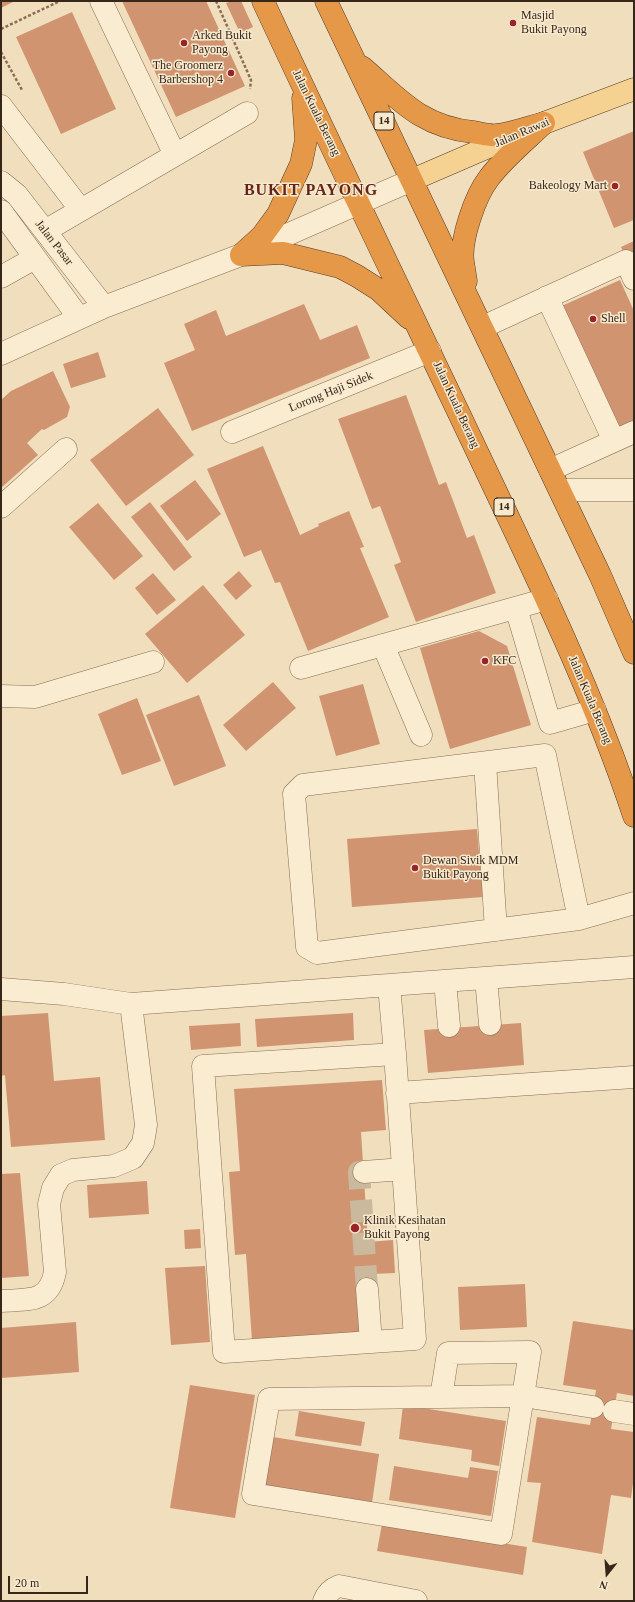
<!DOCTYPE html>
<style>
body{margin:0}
#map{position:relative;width:635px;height:1602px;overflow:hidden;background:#f0debd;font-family:"Times New Roman",serif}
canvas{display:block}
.frame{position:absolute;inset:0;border:2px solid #37271b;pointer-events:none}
.north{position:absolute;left:587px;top:1554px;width:40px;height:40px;-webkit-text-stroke:3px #f7e9cd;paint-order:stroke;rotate:197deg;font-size:11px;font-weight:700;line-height:16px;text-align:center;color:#37271b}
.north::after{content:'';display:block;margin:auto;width:14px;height:18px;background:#37271b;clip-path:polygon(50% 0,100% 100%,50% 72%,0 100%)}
.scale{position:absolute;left:8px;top:1576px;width:80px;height:18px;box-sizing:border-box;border:2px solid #37271b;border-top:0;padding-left:5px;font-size:12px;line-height:14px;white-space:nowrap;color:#37271b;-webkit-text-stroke:3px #f7e9cd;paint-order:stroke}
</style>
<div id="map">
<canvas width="635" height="1602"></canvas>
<div class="frame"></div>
<div class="north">N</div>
<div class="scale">20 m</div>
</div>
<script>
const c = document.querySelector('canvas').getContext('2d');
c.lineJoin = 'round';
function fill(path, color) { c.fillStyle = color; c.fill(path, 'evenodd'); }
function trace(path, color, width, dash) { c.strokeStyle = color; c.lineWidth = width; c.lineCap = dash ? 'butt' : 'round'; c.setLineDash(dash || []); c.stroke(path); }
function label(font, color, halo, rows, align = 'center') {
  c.font = font + ' "Times New Roman",serif'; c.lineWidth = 3; c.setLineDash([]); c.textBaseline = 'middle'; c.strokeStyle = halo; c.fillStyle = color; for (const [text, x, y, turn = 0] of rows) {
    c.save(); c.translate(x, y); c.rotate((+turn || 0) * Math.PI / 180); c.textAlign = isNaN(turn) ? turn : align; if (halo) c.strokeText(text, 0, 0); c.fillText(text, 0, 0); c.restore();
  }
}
fill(new Path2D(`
 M1,1H15L1,8Z
 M122,1H206L245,86L176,117Z
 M232,1H241L253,27L240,33L226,3Z
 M72,12L116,109L61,134L16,37Z
 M634,131V220L614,228L583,152Z
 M634,241V263L630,265L621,247Z
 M620,280L634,311V421L614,430L557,308Z
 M304,304L320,340L357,325L370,358L192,431L164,363L195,350L184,324L216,310L226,336Z
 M98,352L106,377L71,388L63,364Z
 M53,371L70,407L67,417L44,430L42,429L27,443L38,455L1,488V400L11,391Z
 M406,395L439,485L446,482L467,538L474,535L496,593L416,622L394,565L401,562L380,506L372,509L338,419Z
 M158,408L194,455L126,506L90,460Z
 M263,446L300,535L319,526L318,524L349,511L364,547L360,548L389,617L308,651L280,582L275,583L261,550L244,557L207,469Z
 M195,480L221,514L187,541L160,506Z
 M150,502L192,557L174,571L131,517Z
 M98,503L143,556L114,580L69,527Z
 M239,571L252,586L236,600L223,585Z
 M153,573L176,600L157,615L135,588Z
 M203,585L245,635L187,683L145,634Z
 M479,631L507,646L531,725L450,749L420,648Z
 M273,682L296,708L246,751L223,725Z
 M363,684L380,744L336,756L319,696Z
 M199,695L226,766L174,786L146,715Z
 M137,698L161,761L122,775L98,714Z
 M477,829L483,897L352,907L347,839Z
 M48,1013L54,1081L100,1077L105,1140L11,1147L5,1075L1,1076V1016Z
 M353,1013L354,1040L257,1047L255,1019Z
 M240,1023L241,1046L191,1050L189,1026Z
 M521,1023L524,1065L428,1073L424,1030Z
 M382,1080L386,1130L361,1132L368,1242L393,1240L395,1273L371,1274L372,1289L361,1334L252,1341L246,1254L235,1255L229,1172L240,1171L234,1089Z
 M20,1173L29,1276L1,1278V1174Z
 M147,1181L149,1214L89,1218L87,1185Z
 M200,1229L201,1248L185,1249L184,1230Z
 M205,1266L210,1342L171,1345L165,1268Z
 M525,1284L527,1327L460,1330L458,1287Z
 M573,1321L634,1330V1396L617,1393L611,1429L634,1432V1476L631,1498L611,1495L602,1554L532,1542L541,1483L527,1482L537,1417L590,1425L596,1390L563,1385Z
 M76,1322L79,1372L1,1378V1328Z
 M190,1385L255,1395L235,1518L170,1508Z
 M403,1405L506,1421L499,1466L471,1461L472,1450L399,1439Z
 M299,1411L365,1422L361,1446L295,1436Z
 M273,1437L379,1454L372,1503L265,1486Z
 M394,1466L468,1478L470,1467L498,1471L491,1516L389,1500Z
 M382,1524L527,1547L523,1575L377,1551Z`), '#d09471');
trace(new Path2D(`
 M364,1172H359L367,1289`), '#cbb99d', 22, [22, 11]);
const minor = new Path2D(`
 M101,1L175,155
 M1,106L81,210
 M1,182L17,195L104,307
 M1,211L79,318
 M45,231L247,113
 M1,277L35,258
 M547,297L614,441
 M483,327L626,261L634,279
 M1,354L104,307L241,255L412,180
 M232,432L430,351
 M550,470L634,432
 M560,490H634
 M1,507L66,449
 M516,608L550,723L595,710
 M383,645L421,735
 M301,668L547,599
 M1,696L35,697L153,662
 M485,763L496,930
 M579,919L545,755L303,785L294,794L307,947L317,953L579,919L634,903
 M486,978L490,1024
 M445,981L449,1026
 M389,985L395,1054
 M1,989L64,994L131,1004L634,967
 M395,1054L415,1339L224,1352L203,1066Z
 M397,1093L634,1077
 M364,1172L403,1169
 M367,1289L371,1342
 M1,1301C27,1299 49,1304 55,1272L49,1204L53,1188L61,1175L73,1170L114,1166L133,1158L143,1143L146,1125L131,1004
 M441,1397L448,1353L530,1352L501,1534L253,1494L269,1399L523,1396L593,1407
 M614,1411L634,1414
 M324,1601C327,1593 331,1589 339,1586L416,1601`);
const major = new Path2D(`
 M412,180L544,123L634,89`);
const highway = new Path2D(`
 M263,1C335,156 410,310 483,464C538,580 594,695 634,816
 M326,1L600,575L634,653
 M362,67C399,99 421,127 473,132C480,133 490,136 497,135C513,133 529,127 544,123
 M241,255L283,253L340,267L357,276L379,290L409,318
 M241,255L262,236L278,214L301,164L306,140L303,98
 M466,281C465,275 464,268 463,262C460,240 475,196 489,178C504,158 525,141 544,123`);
trace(minor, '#886e55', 23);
trace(major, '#553c2a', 23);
trace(highway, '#553c2a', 23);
trace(new Path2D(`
 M216,1L251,80L250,89
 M1,29L60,1
 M1,52L22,90`), '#886e55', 2.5, [3, 2]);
trace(minor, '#faecd0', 22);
trace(major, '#f6d292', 22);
trace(highway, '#e59848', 22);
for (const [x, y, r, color] of [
 [513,23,4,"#9a2329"],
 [184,43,4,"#9a2329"],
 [231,73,4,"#9a2329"],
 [615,186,4,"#9a2329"],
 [593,319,4,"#9a2329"],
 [485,661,4,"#9a2329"],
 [415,868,4,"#9a2329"],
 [355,1228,5,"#9a2329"]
]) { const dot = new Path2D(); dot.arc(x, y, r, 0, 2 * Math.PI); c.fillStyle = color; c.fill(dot); trace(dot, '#f7e9cd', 1.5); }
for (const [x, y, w] of [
 [384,121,20],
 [504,507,20]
]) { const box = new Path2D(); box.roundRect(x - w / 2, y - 9, w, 18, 3); c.fillStyle = '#f7e9cd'; c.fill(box); trace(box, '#37271b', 1); }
label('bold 11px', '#37271b', null, [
 ["14",384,121],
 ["14",504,507]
]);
label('12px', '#37271b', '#f7e9cd', [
 ["Masjid",521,16],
 ["Bukit Payong",521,30],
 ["Arked Bukit",192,36],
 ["Payong",192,50],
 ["The Groomerz",223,66,"right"],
 ["Barbershop 4",223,80,"right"],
 ["Bakeology Mart",607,186,"right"],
 ["Shell",601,319],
 ["KFC",493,661],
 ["Dewan Sivik MDM",423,861],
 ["Bukit Payong",423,875],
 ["Klinik Kesihatan",364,1221],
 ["Bukit Payong",364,1235]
], 'left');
label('12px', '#37271b', '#f7e9cd', [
 ["Jalan Kuala Berang",316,113,64],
 ["Jalan Rawai",522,133,-23],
 ["Jalan Pasar",54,243,52],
 ["Lorong Haji Sidek",331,392,-22],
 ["Jalan Kuala Berang",456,405,65],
 ["Jalan Kuala Berang",590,700,67]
]);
c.letterSpacing = '1px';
label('bold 16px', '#652518', '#f7e9cd', [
 ["BUKIT PAYONG",311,191]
]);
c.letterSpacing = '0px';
</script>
